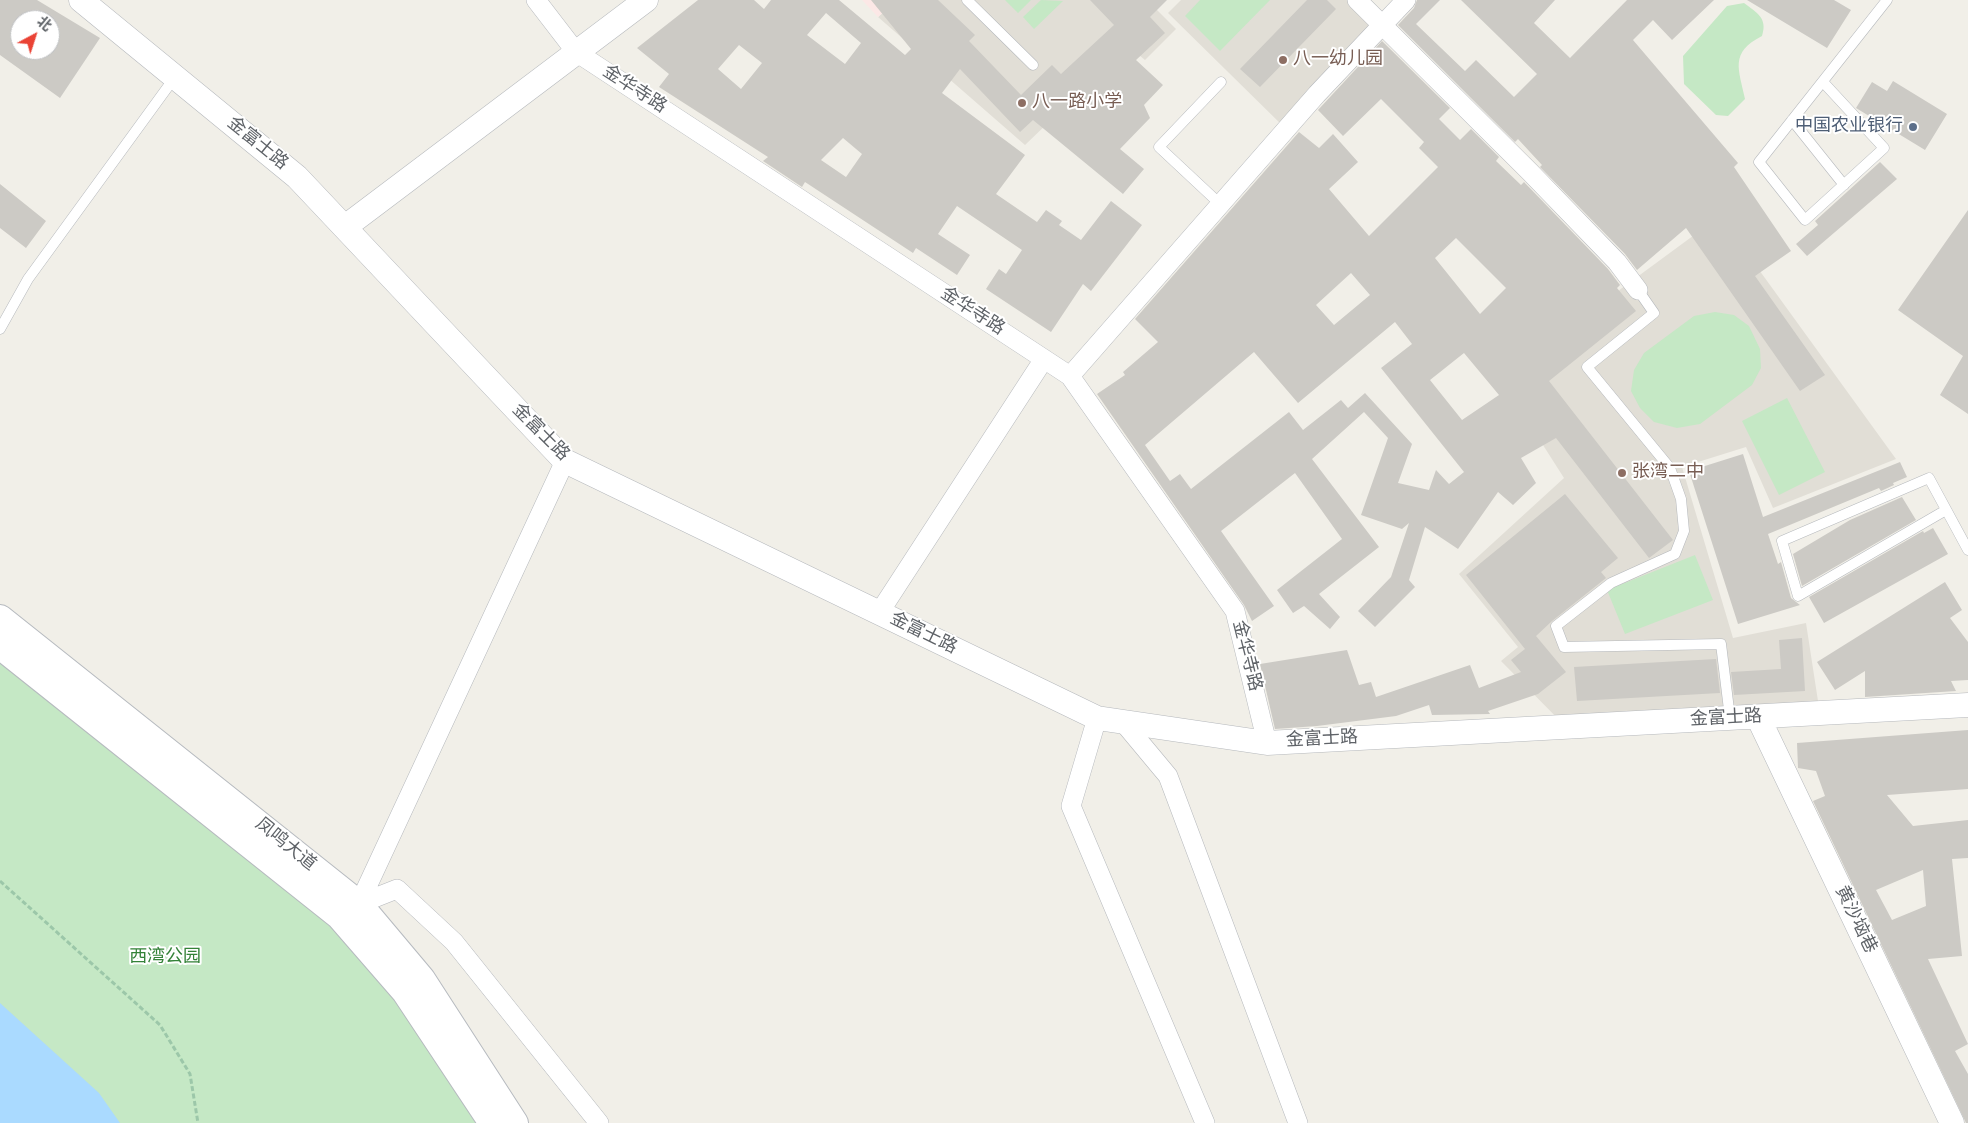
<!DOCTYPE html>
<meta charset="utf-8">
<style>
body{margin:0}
#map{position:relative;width:1968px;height:1123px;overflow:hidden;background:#f1efe8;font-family:"Source Sans 3","Noto Sans SC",sans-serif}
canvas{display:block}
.north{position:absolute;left:10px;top:10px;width:50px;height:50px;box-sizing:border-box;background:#fff;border:1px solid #bfc1c3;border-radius:50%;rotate:40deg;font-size:14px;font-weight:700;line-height:20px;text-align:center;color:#5f6368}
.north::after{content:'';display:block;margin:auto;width:18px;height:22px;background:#ea4335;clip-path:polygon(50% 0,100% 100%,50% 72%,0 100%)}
</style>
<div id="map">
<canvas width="1968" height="1123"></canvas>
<div class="north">北</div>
</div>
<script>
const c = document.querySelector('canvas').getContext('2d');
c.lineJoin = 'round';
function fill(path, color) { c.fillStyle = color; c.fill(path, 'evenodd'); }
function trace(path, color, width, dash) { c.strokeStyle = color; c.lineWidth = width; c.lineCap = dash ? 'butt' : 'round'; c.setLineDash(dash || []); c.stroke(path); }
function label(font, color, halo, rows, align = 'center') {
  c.font = font + ' "Source Sans 3","Noto Sans SC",sans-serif'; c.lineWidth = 4; c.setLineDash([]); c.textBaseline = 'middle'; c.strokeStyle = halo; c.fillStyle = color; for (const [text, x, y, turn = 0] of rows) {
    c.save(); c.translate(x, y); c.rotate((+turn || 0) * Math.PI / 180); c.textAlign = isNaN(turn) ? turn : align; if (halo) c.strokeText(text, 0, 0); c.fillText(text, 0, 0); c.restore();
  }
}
fill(new Path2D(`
 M897,0H1147L1176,29L1145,60L1128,46L1025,145L878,17Z
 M1181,0H1357L1382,25L1286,129L1168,13Z
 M1720,216L1896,459L1773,508L1746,447L1682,467L1733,638L1806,623L1820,714L1566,727L1501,661L1518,647L1459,574L1564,478L1520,409L1527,358Z`), '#e1ded6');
fill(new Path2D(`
 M862,0H897L878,17Z`), '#fce8e6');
fill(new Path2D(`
 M1005,0H1031L1018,13Z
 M1041,0L1063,1L1034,29L1023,17Z
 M1200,0H1270L1220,51L1185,16Z
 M1744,3C1757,13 1768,18 1762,36C1729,53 1739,69 1745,99L1728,116L1716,115L1684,84L1683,56L1727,6Z
 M1715,312L1734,315L1749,326L1760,349L1761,368L1752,385L1700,424L1677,428L1654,422L1640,408L1631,391L1634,370L1644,353L1694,316Z
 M1787,398L1825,472L1779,495L1742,421Z
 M1695,555L1713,600L1625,634L1607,590Z
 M0,618L359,904L515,1123H0Z`), '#c5e8c5');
fill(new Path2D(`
 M0,1003L99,1093L120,1123H0Z`), '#aadaff');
fill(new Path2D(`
 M0,0H37L100,38L60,98L0,55ZM20,20H50V50H20Z
 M698,0H754L764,9L771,0H839L905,55L911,49L871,0H938L975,35L969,41L1021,95L1052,65L1061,74L1114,25L1090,0H1167L1150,17L1165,33L1136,60L1163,85L1144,105L1150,118L1120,149L1144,169L1123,194L1033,120L1020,132L960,69L942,93L1025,155L996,194L1037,222L1046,210L1062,221L1059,225L1081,240L1111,201L1142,225L1091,291L1083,284L1051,332L986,289L999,269L1006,274L1022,250L957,206L938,234L970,255L957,275L916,248L913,253L805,182L802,187L763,161L768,157L659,87L669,74L637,48ZM826,13L861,43L845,64L807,35ZM739,45L762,63L741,89L718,69ZM843,138L862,154L846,177L821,160Z
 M1307,0H1327L1336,9L1260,87L1240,69Z
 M1417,0H1440L1416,24L1465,71L1476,60L1514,97L1537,74L1461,0H1555L1534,23L1570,58L1627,0H1714L1672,40L1653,20L1633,40L1738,163L1734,167L1791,251L1755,276L1825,375L1800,391L1686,228L1637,270L1625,254L1540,167L1542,165L1518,139L1515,142L1398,25L1414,8Z
 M1747,0H1834L1851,10L1827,48Z
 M1382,41L1450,108L1439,119L1460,140L1471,129L1499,157L1496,161L1521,185L1524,182L1608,269L1620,285L1617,288L1636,311L1549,381L1673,540L1649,558L1556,438L1521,458L1536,483L1513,505L1498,492L1458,549L1425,527L1409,580L1415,587L1375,627L1358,611L1391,577L1409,523L1402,529L1361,515L1388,438L1364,412L1312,459L1379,547L1319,594L1340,617L1330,629L1304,606L1293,613L1277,590L1342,539L1295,473L1221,531L1274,606L1252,621L1244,605L1097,394L1125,375L1123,372L1158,342L1135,319L1299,132L1319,148L1333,134L1358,162L1329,189L1369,236L1438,167L1419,148L1424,142L1381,99L1343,136L1318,110ZM1456,238L1506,288L1480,314L1435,258ZM1351,273L1370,295L1334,325L1316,305ZM1395,322L1412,344L1381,368L1464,472L1449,484L1436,470L1429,490L1398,483L1412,444L1365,393L1348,408L1341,400L1303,430L1289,412L1191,489L1180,474L1170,481L1145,445L1254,352L1298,403ZM1464,353L1499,395L1462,420L1430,380Z
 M1893,81L1947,114L1925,150L1856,108L1872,82L1887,91Z
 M1880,162L1897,179L1807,256L1796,244L1818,225L1815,221Z
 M0,184L46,221L26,248L0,228Z
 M1968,210V414L1940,395L1963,356L1898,310Z
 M1743,454L1763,517L1900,462L1907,477L1893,483L1894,485L1881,491L1879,488L1768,534L1778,564L1781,562L1791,598L1800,605L1738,624L1689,471Z
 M1565,494L1618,558L1601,572L1606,578L1552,621L1536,636L1566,672L1538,694L1488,711L1490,714L1432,715L1429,705L1396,716L1317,726L1275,729L1260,664L1347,650L1359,685L1371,682L1376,697L1470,665L1479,688L1521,672L1511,660L1525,649L1466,575Z
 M1902,497L1916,520L1802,586L1793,554L1850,520Z
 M1933,528L1948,554L1824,623L1809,597L1923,531L1924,533Z
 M1945,582L1962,610L1950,618L1968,642V680L1951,681L1956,691L1865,697V671L1835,690L1817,662Z
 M1802,638L1805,691L1734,695L1731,672L1781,669L1779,640Z
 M1716,659L1720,693L1577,701L1574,667Z
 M1968,730V789L1887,795L1913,826L1968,820V858L1952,859L1962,956L1928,959L1968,1044L1955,1051L1968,1074V1123H1966L1813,801L1825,796L1816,771L1798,768L1797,743ZM1923,870L1926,906L1892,920L1876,890Z`), '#cccac5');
const service = new Path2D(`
 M967,0L1033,65
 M1823,82L1884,148L1805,220L1759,162L1887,0
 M1792,120L1844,185
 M1220,204L1159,147L1221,82
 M1638,290L1654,313L1587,367L1670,468L1681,499L1684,531L1675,554L1611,583L1556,626L1564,647L1721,644L1730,718
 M0,329L28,279L175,77
 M1946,510L1798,596L1782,541L1929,478L1968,550`);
const minor = new Path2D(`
 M536,0L576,52L1070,376L1235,611L1267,743
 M1357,0L1530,172L1617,262L1638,290
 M1070,376L1317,94L1406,0
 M565,461L359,904L397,889L454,942L599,1123
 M879,613L1044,359
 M1097,718L1071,806L1205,1123
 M1123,722L1168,776L1298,1123`);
const tertiary = new Path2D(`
 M81,0L297,177L565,461L1097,718L1267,743L1968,705
 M345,227L646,0
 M1758,717L1952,1123`);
const secondary = new Path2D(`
 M0,618L359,904L422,979L515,1123
 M0,646L339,916L405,992L492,1123`);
trace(service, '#b5b8bc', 11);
trace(minor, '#b5b8bc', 20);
trace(tertiary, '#b5b8bc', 25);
trace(secondary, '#b6babf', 28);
trace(new Path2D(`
 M0,881L160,1025L190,1074L198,1123`), '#9cc7a9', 3, [5, 2.5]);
trace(service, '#fff', 10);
trace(minor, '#fff', 19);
trace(tertiary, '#fff', 24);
trace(secondary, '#fff', 26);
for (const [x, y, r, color] of [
 [1283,60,5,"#8d6e63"],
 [1022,103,5,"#8d6e63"],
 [1913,127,5,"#5c6f8a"],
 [1622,473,5,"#8d6e63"]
]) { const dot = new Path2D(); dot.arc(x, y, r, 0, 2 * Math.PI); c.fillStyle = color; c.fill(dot); trace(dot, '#fff', 2); }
label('18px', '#785e54', '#fff', [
 ["八一幼儿园",1293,60],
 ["八一路小学",1032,103],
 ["张湾二中",1632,473]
], 'left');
label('18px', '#5f6368', '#fff', [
 ["金华寺路",634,90,33],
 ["金富士路",257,144,39],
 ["金华寺路",972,312,33],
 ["金富士路",540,433,45],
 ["金富士路",923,634,26],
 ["金华寺路",1246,656,76],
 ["金富士路",1726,719,-3],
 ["金富士路",1322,740,-3],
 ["凤鸣大道",285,845,39],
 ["黄沙垴巷",1855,920,64]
]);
label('18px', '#4e5e75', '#fff', [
 ["中国农业银行",1903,127]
], 'right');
label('18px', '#348238', '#fff', [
 ["西湾公园",165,958]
]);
</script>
